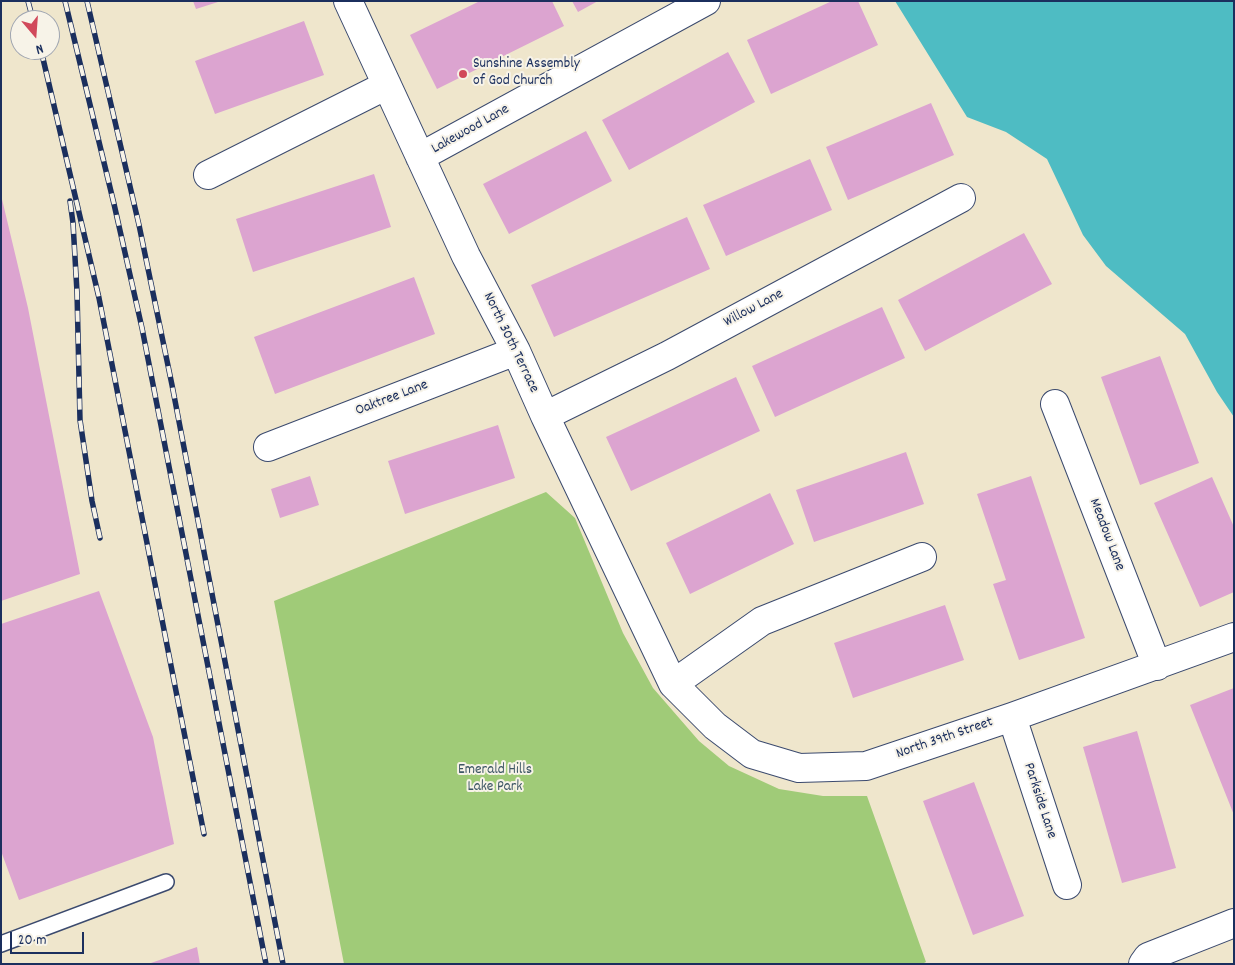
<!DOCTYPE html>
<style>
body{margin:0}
#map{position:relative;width:1235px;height:965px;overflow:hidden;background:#efe6cc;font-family:Dekko,sans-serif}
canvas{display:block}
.frame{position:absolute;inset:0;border:2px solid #1b2f5e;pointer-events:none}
.north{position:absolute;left:10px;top:10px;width:50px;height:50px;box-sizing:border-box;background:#f7f3e8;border:1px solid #9fa5b1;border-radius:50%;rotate:162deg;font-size:14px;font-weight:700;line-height:20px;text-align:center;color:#1b2f5e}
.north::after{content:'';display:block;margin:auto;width:18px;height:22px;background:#d1495b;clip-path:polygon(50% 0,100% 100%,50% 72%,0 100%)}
.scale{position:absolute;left:10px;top:932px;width:74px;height:22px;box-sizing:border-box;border:2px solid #1b2f5e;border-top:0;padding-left:6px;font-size:15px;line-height:18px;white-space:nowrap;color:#1b2f5e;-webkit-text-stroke:4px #f7f3e8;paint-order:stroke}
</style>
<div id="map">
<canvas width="1235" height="965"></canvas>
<div class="frame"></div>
<div class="north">N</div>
<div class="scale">20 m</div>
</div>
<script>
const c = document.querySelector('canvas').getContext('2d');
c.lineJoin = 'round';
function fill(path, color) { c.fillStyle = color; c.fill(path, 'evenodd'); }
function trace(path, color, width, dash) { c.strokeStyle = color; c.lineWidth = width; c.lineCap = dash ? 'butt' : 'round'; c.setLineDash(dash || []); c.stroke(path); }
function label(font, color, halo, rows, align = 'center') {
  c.font = font + ' Dekko,sans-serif'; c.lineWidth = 4; c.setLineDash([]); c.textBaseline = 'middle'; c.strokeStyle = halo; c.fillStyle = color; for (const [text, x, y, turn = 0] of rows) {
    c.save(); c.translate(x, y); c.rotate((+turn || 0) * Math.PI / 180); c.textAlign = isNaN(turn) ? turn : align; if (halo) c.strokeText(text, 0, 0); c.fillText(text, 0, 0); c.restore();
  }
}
fill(new Path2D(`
 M546,492L575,518L623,633L653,688L699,741L729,766L779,789L823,796H867L926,962L922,964H344L274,601Z`), '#a0cb78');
fill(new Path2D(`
 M895,1H1234V417L1217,392L1185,334L1106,266L1083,235L1047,159L1006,132L967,117Z`), '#4ebcc3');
fill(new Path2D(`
 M193,1H218V2L196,9Z
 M480,1H552L564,26L437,89L410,35Z
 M572,1H598L578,12Z
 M832,1H858L878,45L771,94L747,40Z
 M304,21L324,75L215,114L195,61Z
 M728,52L755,102L629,170L602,120Z
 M931,103L954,155L848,200L826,147Z
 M586,131L612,181L509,234L483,184Z
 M810,159L832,210L726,256L703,205Z
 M374,174L391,227L253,272L236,219Z
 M1,195L28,308L80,574L1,601Z
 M687,217L710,269L554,337L531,285Z
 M1024,233L1052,284L925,351L898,300Z
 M414,277L435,334L275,394L254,337Z
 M882,307L905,358L775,417L752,366Z
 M1160,356L1199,463L1140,485L1101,377Z
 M736,377L760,431L631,491L606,437Z
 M498,425L515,478L405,514L388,461Z
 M906,452L924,504L814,542L796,490Z
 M310,476L319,505L280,518L271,489Z
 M1031,476L1085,638L1019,660L993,584L1006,580L977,494Z
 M1212,477L1234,527V592L1200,607L1154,503Z
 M770,493L794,544L690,594L666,543Z
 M99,591L153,737L174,844L19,900L1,851V624Z
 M945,605L964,660L853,698L834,643Z
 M1234,688V815L1190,705Z
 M1137,731L1176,868L1122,883L1083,747Z
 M974,782L1024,916L973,935L923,801Z
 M197,947L200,964H151V963Z`), '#dca4d0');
const lane = new Path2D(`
 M1,944L166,882`);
const street = new Path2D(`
 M348,1L466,256L516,351L545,416L673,684L715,726L752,754L799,768L866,766L1012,717L1234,637
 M420,157L706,1
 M208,175L387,85
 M1055,404L1157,666
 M545,416L667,356L961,198
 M268,447L516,351
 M673,684L762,621L922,557
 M1012,717L1067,885
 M1143,964L1148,957L1234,923`);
trace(lane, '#3b4a6e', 18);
trace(street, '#3b4a6e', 30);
trace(lane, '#fff', 15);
trace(street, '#fff', 28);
const rail = new Path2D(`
 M28,1L33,20
 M65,1L114,204L142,328L266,964
 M87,1L139,225L172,385L283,964
 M41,50L99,298L204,834
 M70,201L73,223L77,292L80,420L92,501L100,538`);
trace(rail, '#1b2f5e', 5.5);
trace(rail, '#f7f3e8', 4, [11]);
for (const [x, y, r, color] of [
 [463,74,5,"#d1495b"]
]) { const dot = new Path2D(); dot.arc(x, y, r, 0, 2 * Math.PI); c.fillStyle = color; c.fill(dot); trace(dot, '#f7f3e8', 2); }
label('15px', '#1b2f5e', '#f7f3e8', [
 ["Sunshine Assembly",473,65],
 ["of God Church",473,82]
], 'left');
label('15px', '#1b2f5e', '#f7f3e8', [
 ["Lakewood Lane",471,130,-29],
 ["Willow Lane",754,309,-28],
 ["North 30th Terrace",510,343,64],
 ["Oaktree Lane",392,399,-21],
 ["Meadow Lane",1106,535,69],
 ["North 39th Street",945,739,-19],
 ["Parkside Lane",1039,801,72]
]);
label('15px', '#3c5664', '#f7f3e8', [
 ["Emerald Hills",495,771],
 ["Lake Park",495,788]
]);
</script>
